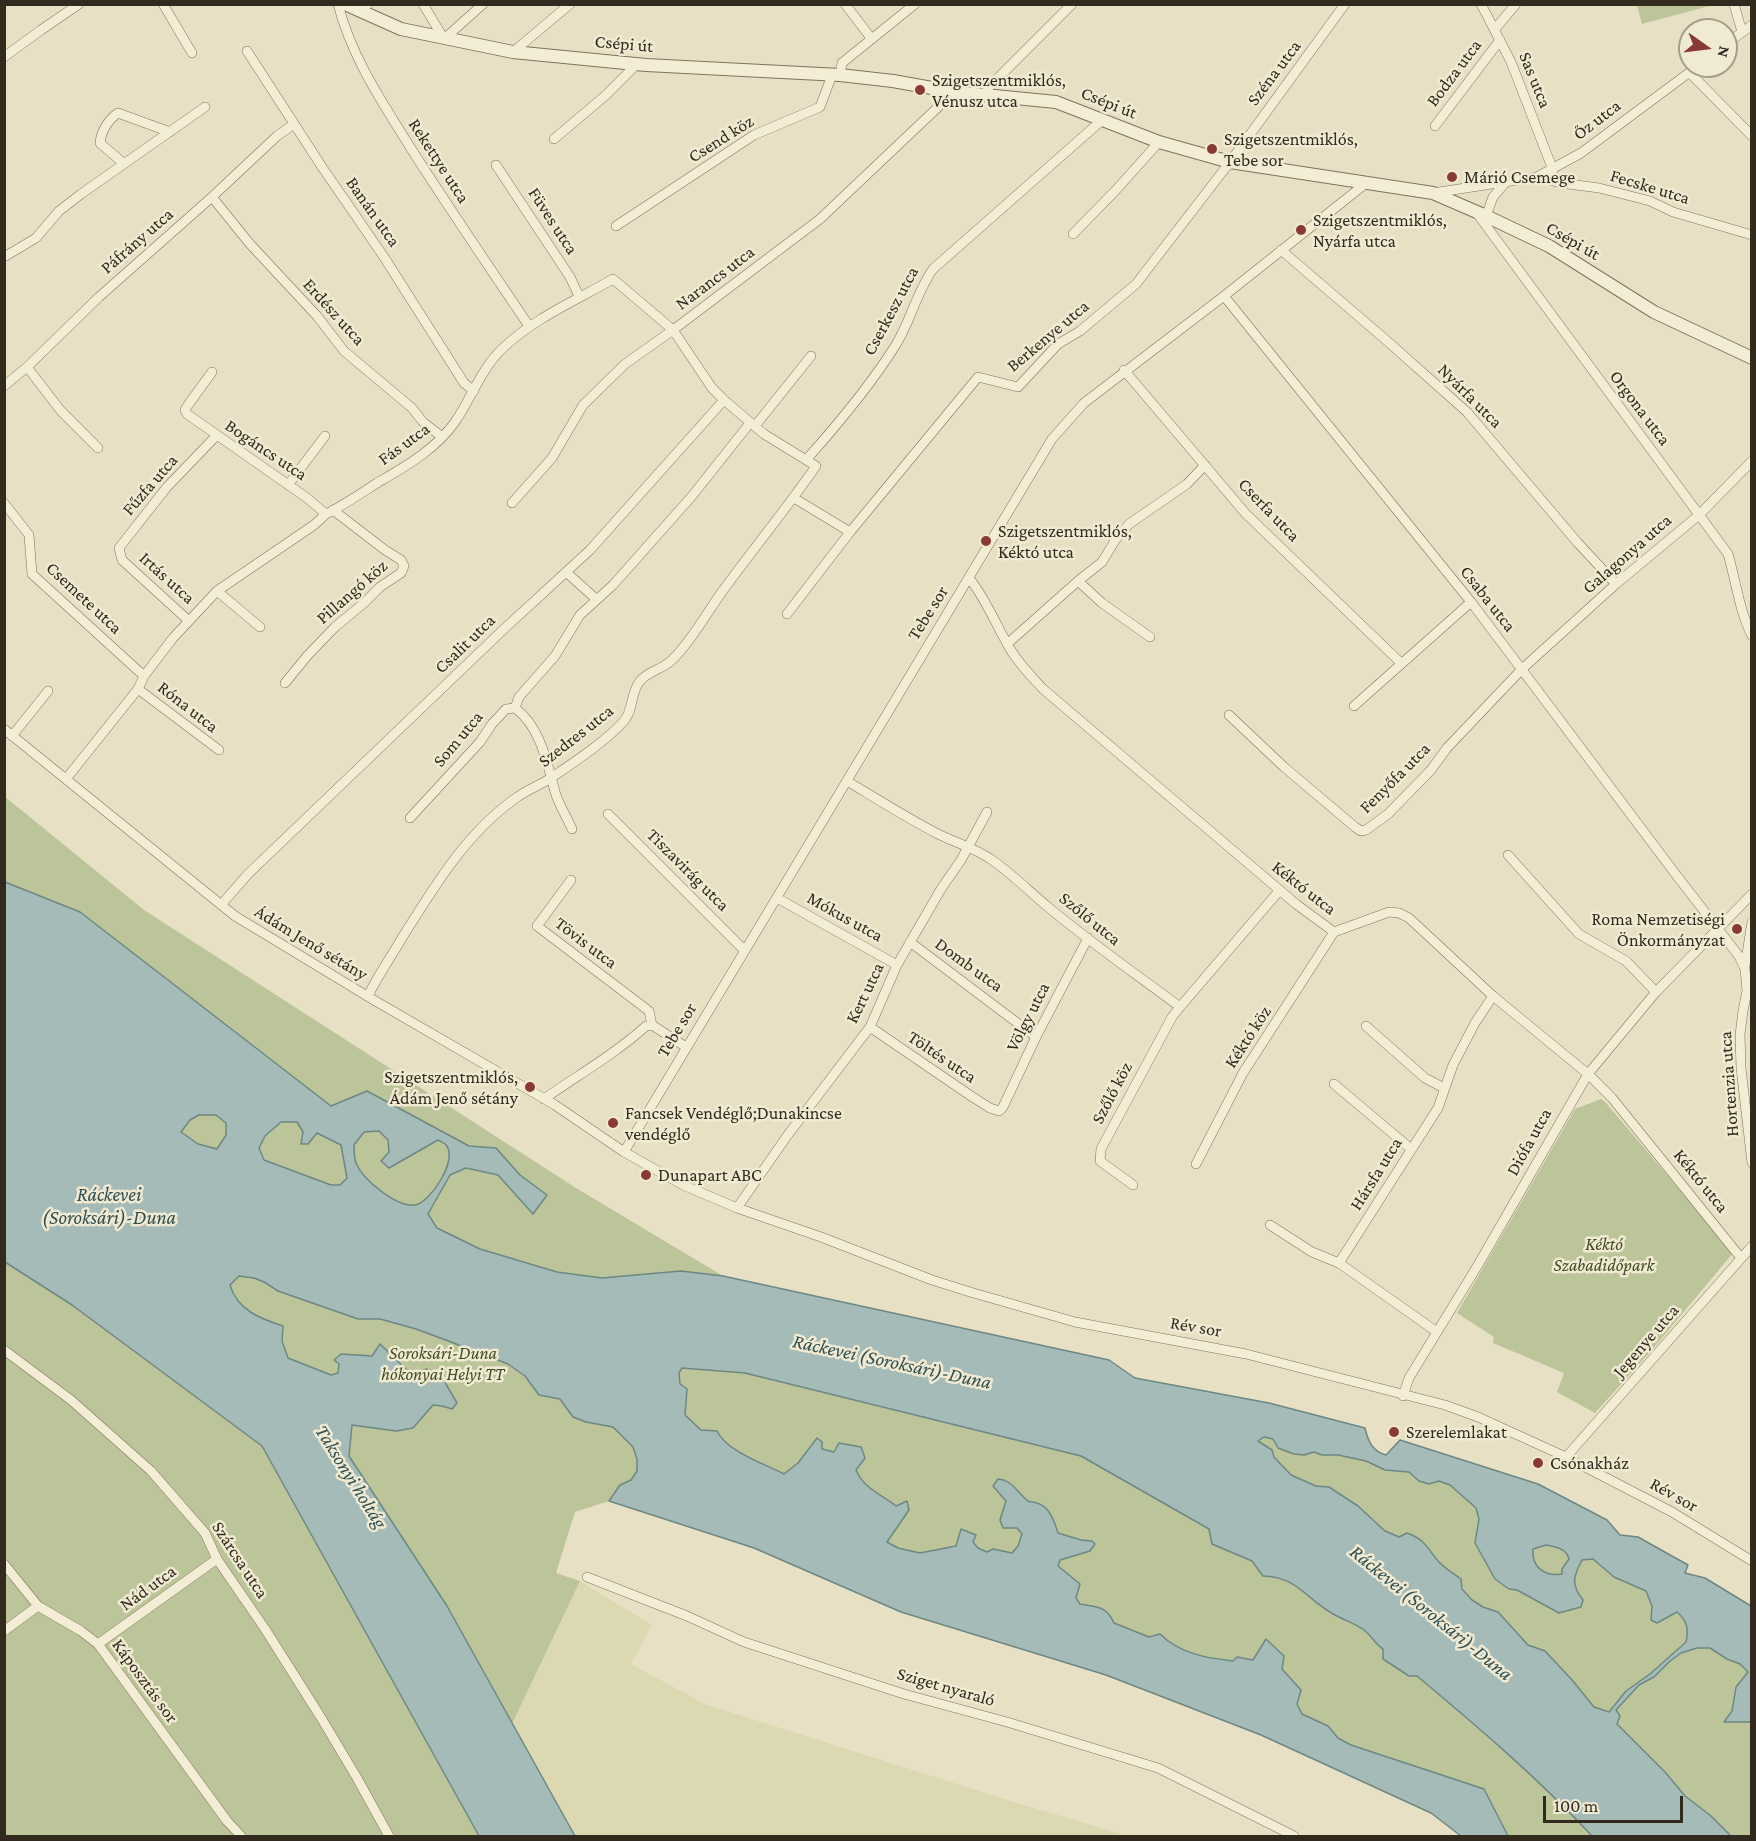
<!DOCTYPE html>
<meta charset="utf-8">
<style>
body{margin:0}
#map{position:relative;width:1756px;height:1841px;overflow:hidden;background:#e8e0c4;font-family:"Crimson Pro",serif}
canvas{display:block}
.frame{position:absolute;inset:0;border:6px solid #322a1f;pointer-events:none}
.north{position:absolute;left:1678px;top:18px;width:60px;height:60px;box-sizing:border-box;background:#f0ead2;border:2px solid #a49d8a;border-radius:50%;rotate:104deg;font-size:16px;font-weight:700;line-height:24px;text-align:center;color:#322a1f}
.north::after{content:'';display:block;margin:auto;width:21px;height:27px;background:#873b34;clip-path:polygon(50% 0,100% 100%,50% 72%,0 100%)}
.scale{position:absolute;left:1543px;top:1796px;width:140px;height:27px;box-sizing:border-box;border:3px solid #322a1f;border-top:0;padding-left:8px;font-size:18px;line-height:21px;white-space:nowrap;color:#322a1f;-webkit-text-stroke:4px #f0ead2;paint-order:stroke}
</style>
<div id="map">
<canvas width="1756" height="1841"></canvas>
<div class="frame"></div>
<div class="north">N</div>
<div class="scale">100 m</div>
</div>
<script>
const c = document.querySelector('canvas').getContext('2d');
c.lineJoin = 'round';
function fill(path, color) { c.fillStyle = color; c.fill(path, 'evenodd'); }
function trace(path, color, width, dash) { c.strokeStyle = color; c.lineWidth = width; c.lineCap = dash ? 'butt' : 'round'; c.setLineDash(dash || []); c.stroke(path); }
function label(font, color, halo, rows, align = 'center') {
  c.font = font + ' "Crimson Pro",serif'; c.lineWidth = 5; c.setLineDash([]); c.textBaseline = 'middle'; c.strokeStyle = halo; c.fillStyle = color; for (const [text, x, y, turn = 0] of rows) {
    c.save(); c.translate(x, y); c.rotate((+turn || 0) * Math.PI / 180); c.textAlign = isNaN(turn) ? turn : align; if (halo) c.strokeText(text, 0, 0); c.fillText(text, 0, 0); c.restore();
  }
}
fill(new Path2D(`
 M580,1581L652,1625L631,1664L705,1704L1020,1804L1129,1836H575L512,1724Z`), '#dcd9b2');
fill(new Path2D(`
 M1708,4L1709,6L1642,24L1637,5Z
 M4,796L144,910L576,1188L723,1276L1109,1360L1135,1378L1269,1403L1365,1428C1368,1441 1372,1451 1386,1455L1400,1440L1538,1484L1607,1520L1620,1535L1638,1537L1688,1565L1685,1573L1705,1578L1751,1606V1836H1461L1431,1813L1261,1735L1106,1675L901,1612L754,1548L609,1501L575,1512L556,1573L580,1581L512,1724L575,1836H5Z
 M1601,1099L1606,1103L1733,1253L1651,1351L1595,1413L1557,1392L1564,1373L1493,1343L1494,1337L1457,1313L1575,1109Z`), '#bcc499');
const water = new Path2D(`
 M5,882L80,912L331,1106L367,1091L469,1146L496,1148L520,1175L547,1195L533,1214L498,1175L466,1168L450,1175L428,1214L437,1228L480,1249L557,1272L602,1278L681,1271L723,1276L1109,1360L1135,1378L1269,1403L1365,1428C1368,1441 1372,1451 1386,1455L1400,1440L1538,1484L1607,1520L1620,1535L1638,1537L1688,1565L1685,1573L1705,1578L1751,1606V1722H1724L1732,1711L1736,1687L1748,1672L1740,1664L1727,1659L1710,1648H1697L1681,1653L1669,1662L1654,1677L1639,1685L1616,1710L1620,1716L1617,1724L1665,1772L1685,1796L1711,1816L1731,1836H1592C1538,1778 1478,1727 1417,1676H1409L1383,1659V1649C1375,1644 1371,1635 1364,1630C1354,1623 1344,1620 1335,1615C1306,1600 1299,1577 1263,1576L1252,1561L1212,1544L1209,1529L1081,1456L745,1373L682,1368L679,1373L680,1384L687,1389L685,1415L701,1430L717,1431C726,1451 765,1464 784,1474L798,1463L817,1438L822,1442V1449L834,1452L839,1443L861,1447L865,1458L856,1470C864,1489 881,1494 896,1506L907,1501L909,1510L887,1542L898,1548L920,1553L956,1546L961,1529L976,1535L973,1542L978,1548L987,1552L993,1549L1012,1553L1018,1546L1022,1534L1017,1528H1003L1000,1520L1006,1501L993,1486L998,1479C1013,1480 1017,1493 1028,1501C1030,1502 1035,1502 1037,1503C1050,1507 1054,1521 1058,1533L1081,1540L1092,1541L1095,1544L1090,1551L1060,1560L1058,1566L1080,1584L1076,1598L1080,1604C1098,1607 1106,1606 1114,1623L1149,1637L1160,1634C1180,1654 1207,1658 1233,1661L1237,1657L1253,1660L1266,1639L1284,1656L1282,1669L1301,1690L1297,1704L1302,1714L1328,1726L1338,1738L1351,1745L1484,1789L1508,1836H1461L1431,1813L1261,1735L1106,1675L901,1612L754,1548L609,1501L620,1485L631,1480L637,1471V1459L633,1447L613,1427L586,1422L573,1417L560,1399L539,1395L525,1376L508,1364L451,1342L416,1329L380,1319H358L278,1291L264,1282L254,1278L239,1276L230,1285C237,1310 261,1319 283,1326L282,1341L288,1358L331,1375L338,1373L339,1364L334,1360L341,1354L372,1356L380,1344L413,1376L426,1369L444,1376L446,1384L457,1403L452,1409L442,1406L433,1405L413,1428L396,1431L352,1425L349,1456L447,1606L575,1836H479L262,1446L72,1305L5,1262ZM199,1115H216L226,1123V1135L217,1149L198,1144L181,1132L190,1120ZM281,1122H297L303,1132L301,1144H308L317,1133L341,1145L347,1178L340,1185H331L264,1160L259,1148L265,1136ZM379,1131L388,1140L389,1152L381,1161L389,1168L438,1140C439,1141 446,1144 446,1145C459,1159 430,1203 415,1205C396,1207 363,1180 356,1163C354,1158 354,1150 354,1145L364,1132ZM1264,1437L1273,1439L1278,1448L1294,1454L1304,1455L1314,1452L1322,1455H1338L1366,1461L1385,1470L1409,1472L1419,1481L1429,1484L1439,1481L1450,1485L1476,1508L1479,1519L1475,1543L1495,1579L1509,1589L1517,1590L1559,1613L1581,1607L1583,1600C1571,1585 1573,1577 1582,1560L1593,1559L1614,1577L1646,1591L1652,1606L1651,1620L1657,1623L1677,1612C1687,1621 1689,1628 1686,1642L1650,1674L1626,1691L1609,1712L1594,1707L1573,1681L1545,1651L1528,1645L1498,1612L1483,1607L1472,1600L1462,1589L1461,1579C1453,1573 1444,1568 1438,1561C1426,1547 1426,1540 1407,1533L1399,1537L1385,1531L1358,1506L1329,1487L1316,1486L1291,1475L1274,1457L1272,1450L1258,1441ZM1546,1545C1556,1547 1566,1548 1569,1559L1562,1569V1574C1545,1577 1531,1567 1533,1549Z`);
fill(water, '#a5bbb7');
trace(water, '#6d8884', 1.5);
const minor = new Path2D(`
 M163,4L192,53
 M338,4C351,56 382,102 410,147C449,208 489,267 529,326
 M423,4L444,39L483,4
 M845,4L871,38
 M1481,4L1511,62L1553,170
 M1734,4L1742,32
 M358,11L368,4
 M1495,29L1516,4
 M1726,44L1752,25
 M247,51L322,167L384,257L464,383L474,391
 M513,52L570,4
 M4,57L41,30L79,4
 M1690,73L1752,136
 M840,75L842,63L915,4
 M985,95L989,87L1072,4
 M1435,126L1500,40
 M554,139L606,95L637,64
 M123,163L100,143C101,131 109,119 118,113L170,132
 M496,165L570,277L579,296
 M1537,177L1561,183L1599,188L1650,201L1673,212L1752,235
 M1433,193L1537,177L1581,153L1698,66
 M212,197L250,244L317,316L344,351L412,408L423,422L442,437
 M1476,212L1728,554C1736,581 1739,610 1752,636
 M1486,216L1493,197L1506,182
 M616,226L754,135L820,107L832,75
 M1073,234L1116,190L1159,142
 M1281,250L1386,340L1467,412L1577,542L1616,584
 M4,257L36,238L59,211L81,194L205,107
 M1224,296L1471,602L1677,876L1739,956L1745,969L1747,991L1743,1011L1740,1035L1741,1068L1752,1163
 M27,367L61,411L98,448
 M1124,370L1246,514L1401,663
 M212,372L188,405L185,410L187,414L307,498L326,514
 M4,386L27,367L99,297L212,197L277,136L294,124
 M755,426L811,356
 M806,460C839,423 871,385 897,343C911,319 917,292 933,269L1101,121
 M288,485L325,436
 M794,498L850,532
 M4,503L29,535L32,574L144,676
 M512,503L552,458L583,405L625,364L673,330L820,219L954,92
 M566,572L596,599
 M969,578C987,600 997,628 1012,652C1021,666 1032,677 1043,689L1296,904L1334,932L1389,912L1399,913L1409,918L1493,996L1588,1074L1612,1098L1741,1258
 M1078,581L1102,603L1150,637
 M217,591L260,627
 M787,614L850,532L978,377L1018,387L1058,344L1080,331L1136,284L1230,162L1345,4
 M189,621L122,560L119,548L167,487L216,436
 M1007,644L1078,581L1102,562L1116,539L1129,524L1187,484L1205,465
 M285,683L308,655L335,627L364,603L380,587L401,573L404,566L401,560L385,550L333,510
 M138,689L219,750
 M1354,706L1471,602
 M515,708C542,728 547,765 556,795C560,806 567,818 572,829
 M1229,715L1284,767L1355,827L1361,831L1366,830L1388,814L1431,770L1447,748L1522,669L1616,584L1699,515L1752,461
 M4,729L235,916L372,999L555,1105L624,1152L683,1185L737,1208L821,1237L932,1280L970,1292L1075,1322L1246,1354L1445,1405L1478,1417L1566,1457L1672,1512L1752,1561
 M12,736L48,691
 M66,779L138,689L144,676L173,638L217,591L314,525L326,514C344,505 360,494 377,483C406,466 435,450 455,422C471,399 481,369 502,349C534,318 575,301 613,279L673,330L712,388L724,400L764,434L816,466C787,508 754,548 724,589C707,612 693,639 673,659C664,669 648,671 640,681C630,693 634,711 623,722C606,741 573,763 551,778C540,785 527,790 516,798C466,833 434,887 402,938C391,957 378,975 368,996
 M847,781C877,799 907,818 938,834C956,843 975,848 992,860C1012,874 1029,891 1048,907C1091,943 1136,974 1180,1007L1279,891
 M608,814L744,950
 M410,818L480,742L492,724L506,709L515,708L519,697L555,656L580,615L613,585L692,496L750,423
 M1508,855L1579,934L1626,961L1656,992
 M571,880L537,926L649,1011L652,1025
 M777,898L897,965
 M221,905L248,874L505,628L590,550L724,400
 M910,942L1036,1037
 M1745,966L1752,922
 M1366,1026L1425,1078L1444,1088
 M870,1027L971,1096L990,1108L999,1111L1003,1107L1036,1037L1088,938
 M1334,1084L1411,1149
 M544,1099C578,1075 615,1054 646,1026L652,1025L686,1047
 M624,1152L1052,439L1084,403L1224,296L1365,184
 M1196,1164L1243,1073L1334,932
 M1133,1185L1100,1161L1101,1149L1172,1017L1180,1007
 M737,1208L787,1136L870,1027L897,965L941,889L961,860L987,812
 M1270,1225L1312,1252L1339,1263
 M1437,1332L1339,1263L1438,1108L1453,1065L1475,1023L1493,996
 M4,1350L71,1400L151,1471L205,1533L217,1559L265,1629L320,1716L357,1778L389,1836
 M1403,1396L1409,1378L1478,1265L1588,1074L1656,992L1752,894
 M1566,1457L1752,1246
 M4,1564L38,1606L81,1631L98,1644L227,1821L241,1836
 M587,1577L687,1616L744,1642L904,1694L1007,1722L1158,1768L1294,1836
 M4,1631L38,1606
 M98,1644L217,1559`);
const tertiary = new Path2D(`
 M345,4L401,29L513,52L646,65L840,75L893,81L954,92L1056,102L1159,142L1230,162L1433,193L1486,216L1549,246L1654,312L1752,358`);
trace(minor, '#80725d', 10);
trace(tertiary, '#80725d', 14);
trace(minor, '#f4edd6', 9);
trace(tertiary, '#f4edd6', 12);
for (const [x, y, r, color] of [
 [920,90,6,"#873b34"],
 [1212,149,6,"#873b34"],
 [1452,177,6,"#873b34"],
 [1301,230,6,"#873b34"],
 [986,541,6,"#873b34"],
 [1737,929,6,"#873b34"],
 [530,1087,6,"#873b34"],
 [613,1123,6,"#873b34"],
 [646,1175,6,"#873b34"],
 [1394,1432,6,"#873b34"],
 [1538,1463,6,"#873b34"]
]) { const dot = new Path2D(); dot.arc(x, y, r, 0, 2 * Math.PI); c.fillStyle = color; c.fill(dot); trace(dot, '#f0ead2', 2); }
label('18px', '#322a1f', '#f0ead2', [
 ["Csépi út",624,44,5],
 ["Széna utca",1274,73,-53],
 ["Bodza utca",1454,73,-53],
 ["Sas utca",1535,80,68],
 ["Csépi út",1109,103,22],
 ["Őz utca",1597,120,-37],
 ["Csend köz",721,139,-32],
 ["Rekettye utca",439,161,57],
 ["Fecske utca",1650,187,17],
 ["Banán utca",373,212,55],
 ["Füves utca",553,221,57],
 ["Páfrány utca",137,241,-41],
 ["Csépi út",1573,241,30],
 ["Narancs utca",715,278,-37],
 ["Cserkesz utca",891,311,-62],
 ["Erdész utca",334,312,48],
 ["Berkenye utca",1048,336,-40],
 ["Nyárfa utca",1470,396,45],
 ["Orgona utca",1640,408,53],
 ["Fás utca",404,444,-36],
 ["Bogáncs utca",266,450,34],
 ["Fűzfa utca",150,485,-49],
 ["Cserfa utca",1269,510,46],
 ["Galagonya utca",1627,554,-41],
 ["Irtás utca",167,578,42],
 ["Pillangó köz",352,592,-41],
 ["Csemete utca",84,598,43],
 ["Csaba utca",1488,599,52],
 ["Tebe sor",928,613,-58],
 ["Csalit utca",465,644,-44],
 ["Róna utca",188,707,38],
 ["Szedres utca",576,736,-38],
 ["Som utca",458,739,-50],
 ["Fenyőfa utca",1395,778,-45],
 ["Tiszavirág utca",688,870,45],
 ["Kéktó utca",1304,888,38],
 ["Mókus utca",845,917,29],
 ["Szőlő utca",1090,919,39],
 ["Ádám Jenő sétány",311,943,31],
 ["Tövis utca",586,943,37],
 ["Domb utca",969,965,36],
 ["Kert utca",865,993,-64],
 ["Völgy utca",1028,1017,-63],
 ["Tebe sor",677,1030,-59],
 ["Kéktó köz",1248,1037,-57],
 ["Töltés utca",942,1057,34],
 ["Hortenzia utca",1729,1084,-94],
 ["Szőlő köz",1112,1093,-62],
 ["Diófa utca",1529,1142,-61],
 ["Hársfa utca",1376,1174,-58],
 ["Kéktó utca",1701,1181,51],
 ["Rév sor",1196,1327,10],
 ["Jegenye utca",1646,1341,-49],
 ["Rév sor",1674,1495,29],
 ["Szárcsa utca",240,1560,57],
 ["Nád utca",148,1588,-36],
 ["Káposztás sor",145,1681,54],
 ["Sziget nyaraló",946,1687,16]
]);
label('18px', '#322a1f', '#f0ead2', [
 ["Szigetszentmiklós,",932,80],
 ["Vénusz utca",932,101],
 ["Szigetszentmiklós,",1224,139],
 ["Tebe sor",1224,160],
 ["Márió Csemege",1464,177],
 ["Szigetszentmiklós,",1313,220],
 ["Nyárfa utca",1313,241],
 ["Szigetszentmiklós,",998,531],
 ["Kéktó utca",998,552],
 ["Roma Nemzetiségi",1725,919,"right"],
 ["Önkormányzat",1725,940,"right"],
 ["Szigetszentmiklós,",518,1077,"right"],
 ["Ádám Jenő sétány",518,1098,"right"],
 ["Fancsek Vendéglő;Dunakincse",625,1113],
 ["vendéglő",625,1134],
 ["Dunapart ABC",658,1175],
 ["Szerelemlakat",1406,1432],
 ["Csónakház",1550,1463]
], 'left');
label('italic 18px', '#404c28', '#f0ead2', [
 ["Kéktó",1604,1244],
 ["Szabadidőpark",1604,1265],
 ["Soroksári-Duna",443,1353],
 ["hókonyai Helyi TT",443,1374]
]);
label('italic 20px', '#304f50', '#f0ead2', [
 ["Ráckevei",109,1195],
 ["(Soroksári)-Duna",109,1218],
 ["Ráckevei (Soroksári)-Duna",892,1362,12],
 ["Taksonyi holtág",351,1477,58],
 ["Ráckevei (Soroksári)-Duna",1431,1613,39]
]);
</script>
